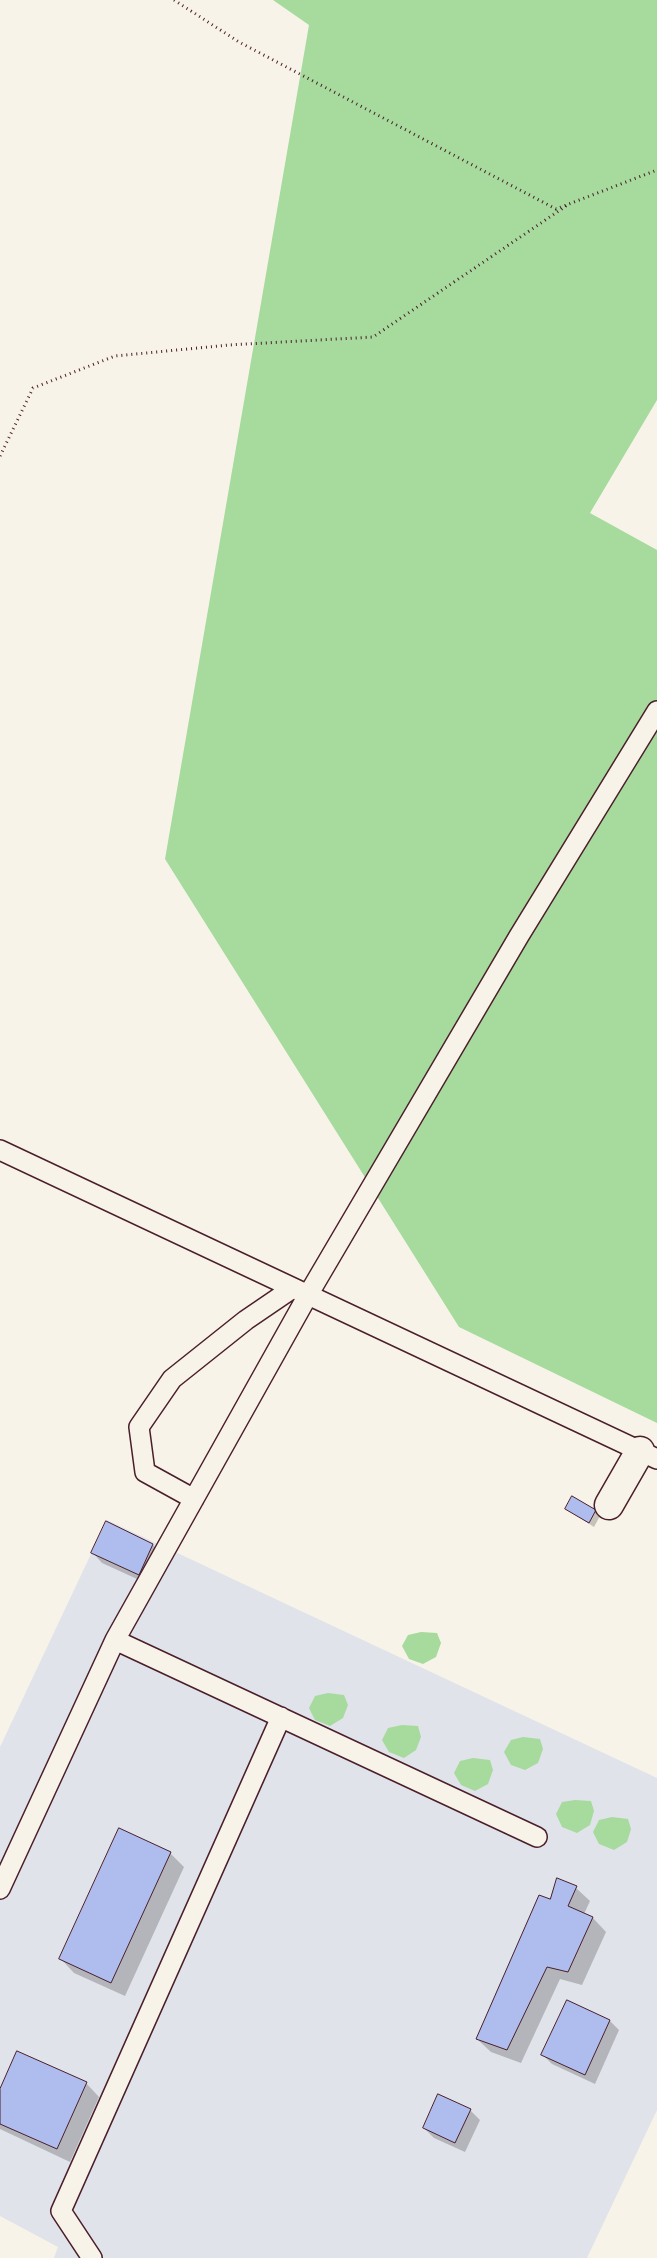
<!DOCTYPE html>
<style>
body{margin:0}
canvas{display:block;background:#f7f3e8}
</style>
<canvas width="657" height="2258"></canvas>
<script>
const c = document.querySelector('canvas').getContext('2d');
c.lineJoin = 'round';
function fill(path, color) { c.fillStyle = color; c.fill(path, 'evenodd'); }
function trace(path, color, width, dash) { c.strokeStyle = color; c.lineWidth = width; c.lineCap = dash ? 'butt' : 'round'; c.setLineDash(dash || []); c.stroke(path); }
fill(new Path2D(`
 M107,1520L657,1778V2110L587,2258H54L58,2247L0,2216V1747Z`), '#e1e3ea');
fill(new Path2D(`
 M273,0H657V400L590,513L657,550V1423L459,1327L165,859L309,25Z
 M421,1632L437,1633L441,1643L436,1657L423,1664L409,1659L402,1646L408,1635Z
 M328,1693L344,1695L348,1705L343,1718L330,1726L315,1720L309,1708L315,1696Z
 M402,1725L418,1726L421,1737L416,1750L404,1758L389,1752L382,1740L388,1728Z
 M523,1737L540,1739L543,1749L538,1763L525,1770L511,1765L504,1752L511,1740Z
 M473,1758L490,1760L493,1770L488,1784L475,1791L461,1785L454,1773L460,1761Z
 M575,1800L591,1801L594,1811L590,1825L577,1833L562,1827L556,1814L562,1802Z
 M612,1817L628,1819L631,1829L627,1842L614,1850L599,1844L593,1832L599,1820Z`), '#a6db9d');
fill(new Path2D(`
 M566,1509L595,1511L600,1516L594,1527Z
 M153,1545L162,1554L148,1584L102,1563L93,1553Z
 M170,1853L184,1867L125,1996L74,1973L61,1959Z
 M558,1880L576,1888L590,1901L584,1914L593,1918L606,1932L582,1985L560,1979L521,2063L491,2052L477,2039L550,1901Z
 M568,2001L610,2021L619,2030L595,2084L552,2064L543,2055Z
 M86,2083L99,2097L70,2162L0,2129V2092Z
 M470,2110L480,2120L465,2152L434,2138L424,2128Z`), '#0003');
const building = new Path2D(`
 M572,1496L596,1510L589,1523L565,1509Z
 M106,1521L153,1544L139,1575L91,1553Z
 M119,1828L171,1852L111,1983L59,1959Z
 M557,1878L577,1886L568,1906L593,1917L568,1972L547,1967L507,2050L476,2039L539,1895L550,1899Z
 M567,2000L610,2020L585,2075L541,2055Z
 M17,2051L87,2082L57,2149L0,2124V2089Z
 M438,2094L471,2109L455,2143L423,2128Z`);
fill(building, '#aebded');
trace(building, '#4a1f2b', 1);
const service = new Path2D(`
 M0,1150L657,1459
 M194,1499L145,1472L139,1427L172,1379L246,1320L293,1288
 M115,1640L308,1295L519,936L657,711
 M0,1889L115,1640L537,1837
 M92,2258L61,2211L281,1717`);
const minor = new Path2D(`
 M609,1505L640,1451`);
trace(service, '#4a1f2b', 22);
trace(minor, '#4a1f2b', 31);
trace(new Path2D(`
 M174,0L239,42L556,209L657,170
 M0,456L33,388L115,356L229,345L373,337L569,204`), '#4a1f2b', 3, [1, 4]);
trace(service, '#f7f3e8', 19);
trace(minor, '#f7f3e8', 28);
</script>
